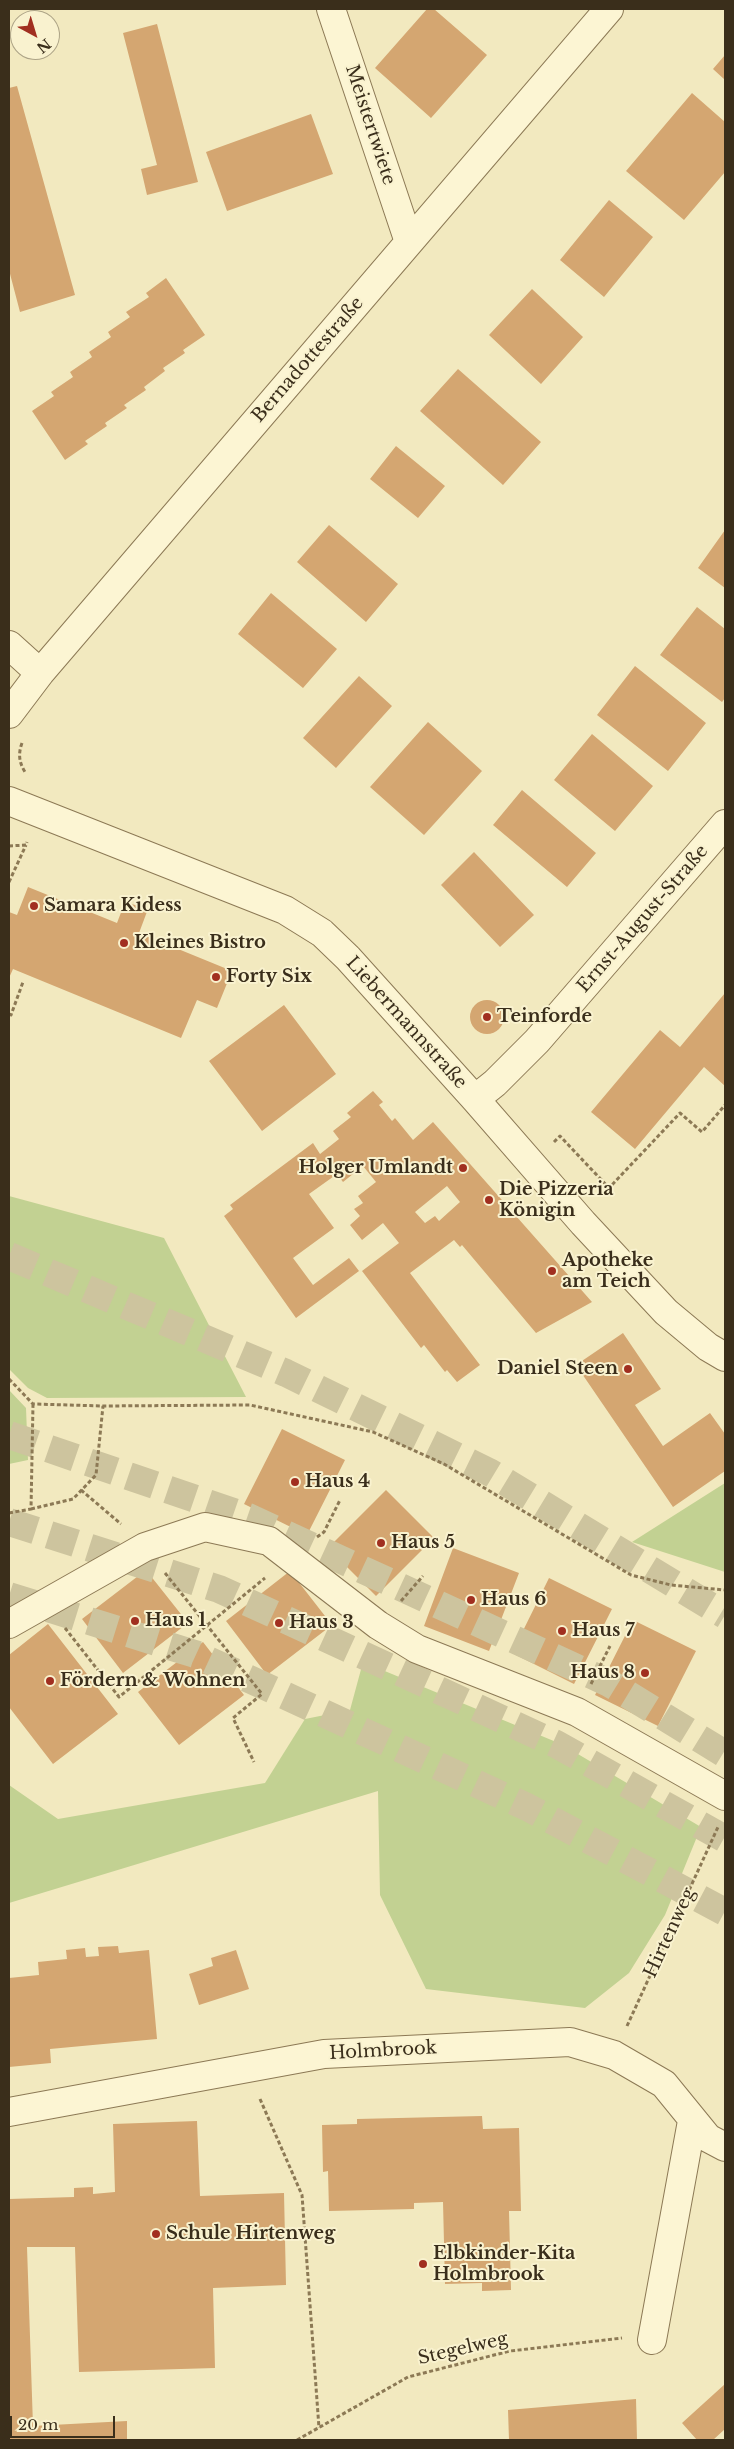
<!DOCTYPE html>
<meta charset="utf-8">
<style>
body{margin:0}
#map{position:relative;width:734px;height:2449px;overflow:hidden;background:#f2e9bf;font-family:"Libre Baskerville",serif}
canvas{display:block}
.frame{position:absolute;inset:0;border:10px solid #3a2e1b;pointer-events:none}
.north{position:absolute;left:10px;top:10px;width:50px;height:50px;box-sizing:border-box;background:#f9f2cf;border:1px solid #ada487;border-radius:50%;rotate:141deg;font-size:14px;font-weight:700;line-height:20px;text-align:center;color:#3a2e1b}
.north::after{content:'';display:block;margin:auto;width:18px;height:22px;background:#a12f20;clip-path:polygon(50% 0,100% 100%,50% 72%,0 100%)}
.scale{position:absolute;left:10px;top:2416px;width:105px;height:22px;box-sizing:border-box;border:2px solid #3a2e1b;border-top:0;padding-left:6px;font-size:15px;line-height:18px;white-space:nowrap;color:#3a2e1b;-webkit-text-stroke:4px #f9f2cf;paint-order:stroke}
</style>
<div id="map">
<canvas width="734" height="2449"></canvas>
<div class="frame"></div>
<div class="north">N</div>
<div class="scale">20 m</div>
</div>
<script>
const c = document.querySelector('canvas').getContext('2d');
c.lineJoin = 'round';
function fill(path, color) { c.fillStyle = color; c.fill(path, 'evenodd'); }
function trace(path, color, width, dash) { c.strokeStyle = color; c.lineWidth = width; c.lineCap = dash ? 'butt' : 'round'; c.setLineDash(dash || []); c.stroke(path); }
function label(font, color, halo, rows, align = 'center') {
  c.font = font + ' "Libre Baskerville",serif'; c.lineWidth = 4; c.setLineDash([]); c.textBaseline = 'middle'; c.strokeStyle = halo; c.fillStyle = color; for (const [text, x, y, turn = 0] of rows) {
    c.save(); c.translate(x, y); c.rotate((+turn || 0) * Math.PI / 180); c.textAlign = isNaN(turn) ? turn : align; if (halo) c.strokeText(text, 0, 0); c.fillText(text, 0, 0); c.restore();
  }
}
fill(new Path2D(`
 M9,1196L164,1238L246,1397L47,1398L28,1388L9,1369Z
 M9,1390L26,1408L28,1460L9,1464Z
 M725,1483V1572L632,1542Z
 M363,1662L561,1744L701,1827L665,1915L629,1973L585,2008L426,1989L380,1895L378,1791L9,1903V1785L58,1819L265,1783L305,1719L350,1710Z`), '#c2d192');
fill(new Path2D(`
 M427,9H434L487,55L431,118L375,68Z
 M157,24L198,182L147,195L141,169L157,165L123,33Z
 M725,55V80L713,69Z
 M17,86L75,295L20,312L9,270V88Z
 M692,93L725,122V172L684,220L626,171Z
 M311,114L333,174L227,211L206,152Z
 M609,200L653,237L604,297L560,260Z
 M166,278L205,335L183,350L185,353L163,368L165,371L144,387L146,390L124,405L127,408L105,423L107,426L85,441L88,444L65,460L32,411L54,396L51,392L73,377L70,372L92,357L89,352L111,337L108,332L130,317L126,312L149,297L146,293Z
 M532,289L583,337L541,384L489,335Z
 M458,369L541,442L503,485L420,411Z
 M396,446L445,486L418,518L370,479Z
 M329,525L398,584L366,622L297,562Z
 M725,530V588L698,568Z
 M271,593L337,649L303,688L238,634Z
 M697,607L725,629V698L722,702L660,655Z
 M635,666L706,723L668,771L597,715Z
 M359,676L392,706L336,768L303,738Z
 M428,722L482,771L424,835L370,787Z
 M592,734L653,786L615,831L554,780Z
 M522,790L596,853L567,887L493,825Z
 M474,852L534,915L500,947L441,885Z
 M28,887L117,923L125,902L148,909L139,933L232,971L217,1008L197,1000L181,1038L13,969L9,978V912L17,915Z
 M725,993V1086L704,1067L635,1149L591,1112L660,1030L680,1047Z
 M470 1017a17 17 0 1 1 34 0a17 17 0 1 1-34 0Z
 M284,1005L336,1074L262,1131L209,1061Z
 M373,1091L383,1102L379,1105L392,1121L395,1118L413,1140L433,1122L592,1302L536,1333L462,1245L460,1247L454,1240L410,1273L480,1365L457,1382L447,1370L445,1372L424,1345L421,1348L362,1271L399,1243L383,1223L362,1240L350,1225L360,1216L354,1209L363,1203L358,1196L376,1182L363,1166L343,1182L337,1174L309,1194L334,1228L293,1258L313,1285L349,1258L359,1271L296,1318L224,1216L233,1209L230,1205L313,1143L320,1154L339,1139L333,1131L351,1117L347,1113ZM447,1186L460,1202L439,1221L435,1216L425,1223L415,1212Z
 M623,1333L661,1389L635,1405L663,1446L710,1413L725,1434V1471L673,1507L576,1365Z
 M282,1429L345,1460L307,1535L244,1504Z
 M386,1490L434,1538L376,1596L328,1548Z
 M453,1548L519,1573L489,1651L424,1626Z
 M146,1570L188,1623L123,1673L82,1619Z
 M290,1571L332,1625L267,1675L226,1621Z
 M549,1578L612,1609L574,1684L512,1653Z
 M633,1620L696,1651L658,1726L595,1695Z
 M48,1624L118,1714L53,1764L9,1707V1655Z
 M203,1642L244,1695L179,1745L138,1692Z
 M118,1946L119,1953L149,1950L157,2039L50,2049L51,2063L9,2067V1978L39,1975L38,1962L67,1959L66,1950L85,1948L86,1957L99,1956L98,1947Z
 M236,1950L249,1989L199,2005L189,1974L213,1966L211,1958Z
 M482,2116L483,2129L519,2128L521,2211H509L511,2290L482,2291V2283L445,2284L443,2202L414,2203V2209L329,2211L328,2171L323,2172L322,2125L357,2124V2119Z
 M197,2121L200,2196L284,2193L286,2285L213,2288L215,2368L79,2372L75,2247H27L33,2426L127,2421V2440H9V2199L74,2197V2188L93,2187V2194L115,2192L113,2124Z
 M725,2384V2429L713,2440H697L682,2423Z
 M636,2399L637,2440H509L508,2410Z`), '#d4a671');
trace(new Path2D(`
 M9,1256L286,1373L489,1472L725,1615
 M9,1435L248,1517L609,1683L725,1754
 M9,1522L219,1589L556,1744L725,1839
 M9,1596L195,1654L527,1807L725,1912`), '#cdc49e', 28, [28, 14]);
const minor = new Path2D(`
 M331,9L409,242
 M9,645L40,673
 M9,714L40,673L609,9
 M9,801L285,910L322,933L348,958L475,1099L583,1223L666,1312L708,1347L725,1357
 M475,1099L495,1083L537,1041L725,824
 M9,1624L145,1547L205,1527L269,1541L378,1625L417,1649L577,1712L725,1796
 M9,2112L324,2054L570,2042L614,2055L664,2084L708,2138L725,2147
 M652,2340L692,2121`);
trace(minor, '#8c7955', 30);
trace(new Path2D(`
 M22,743C18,754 19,762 25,772
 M9,846L26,845L27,842
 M9,882L26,845
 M9,1014L11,1015L23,982
 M554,1142L560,1136L609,1188L680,1113L702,1132L725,1105
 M9,1379L33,1404L103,1406L250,1405L373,1432L444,1464L631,1575L671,1585L725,1590
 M81,1490L121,1524
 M31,1509L73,1499L96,1475L103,1406
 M9,1513L31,1509L33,1404
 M317,1537L324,1532L340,1500
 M165,1573L262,1694L233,1718L254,1762
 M401,1601L423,1576
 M65,1628L119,1697L265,1578
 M591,1684L610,1646
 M627,2026L718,1827
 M260,2099L302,2195L319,2428
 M297,2440L408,2377L510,2351L622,2338`), '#8c7955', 3, [4, 2.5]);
trace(minor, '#fcf5d3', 28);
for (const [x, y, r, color] of [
 [34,906,5,"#a12f20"],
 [124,943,5,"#a12f20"],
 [216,977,5,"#a12f20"],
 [487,1017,5,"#a12f20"],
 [463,1168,5,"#a12f20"],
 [489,1200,5,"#a12f20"],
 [552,1271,5,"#a12f20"],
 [628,1369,5,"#a12f20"],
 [295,1482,5,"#a12f20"],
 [381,1543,5,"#a12f20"],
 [471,1600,5,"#a12f20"],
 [135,1621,5,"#a12f20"],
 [279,1623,5,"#a12f20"],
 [562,1631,5,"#a12f20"],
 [645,1673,5,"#a12f20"],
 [50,1681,5,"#a12f20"],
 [156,2234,5,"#a12f20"],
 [423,2264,5,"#a12f20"]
]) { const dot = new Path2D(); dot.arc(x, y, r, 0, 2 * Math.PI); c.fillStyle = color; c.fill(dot); trace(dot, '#f9f2cf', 2); }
label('18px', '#3a2e1b', '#f9f2cf', [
 ["Meistertwiete",370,125,72],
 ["Bernadottestraße",308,360,-49],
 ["Ernst-August-Straße",643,919,-49],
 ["Liebermannstraße",406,1023,48],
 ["Hirtenweg",670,1933,-65],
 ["Holmbrook",383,2051,-3],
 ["Stegelweg",463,2349,-13]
]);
label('bold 18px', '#3a2e1b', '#f9f2cf', [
 ["Samara Kidess",44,906],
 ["Kleines Bistro",134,943],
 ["Forty Six",226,977],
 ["Teinforde",497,1017],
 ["Holger Umlandt",453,1168,"right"],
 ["Die Pizzeria",499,1190],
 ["Königin",499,1211],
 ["Apotheke",562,1261],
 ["am Teich",562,1282],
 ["Daniel Steen",618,1369,"right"],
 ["Haus 4",305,1482],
 ["Haus 5",391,1543],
 ["Haus 6",481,1600],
 ["Haus 1",145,1621],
 ["Haus 3",289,1623],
 ["Haus 7",572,1631],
 ["Haus 8",635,1673,"right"],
 ["Fördern & Wohnen",60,1681],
 ["Schule Hirtenweg",166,2234],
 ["Elbkinder-Kita",433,2254],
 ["Holmbrook",433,2275]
], 'left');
</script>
